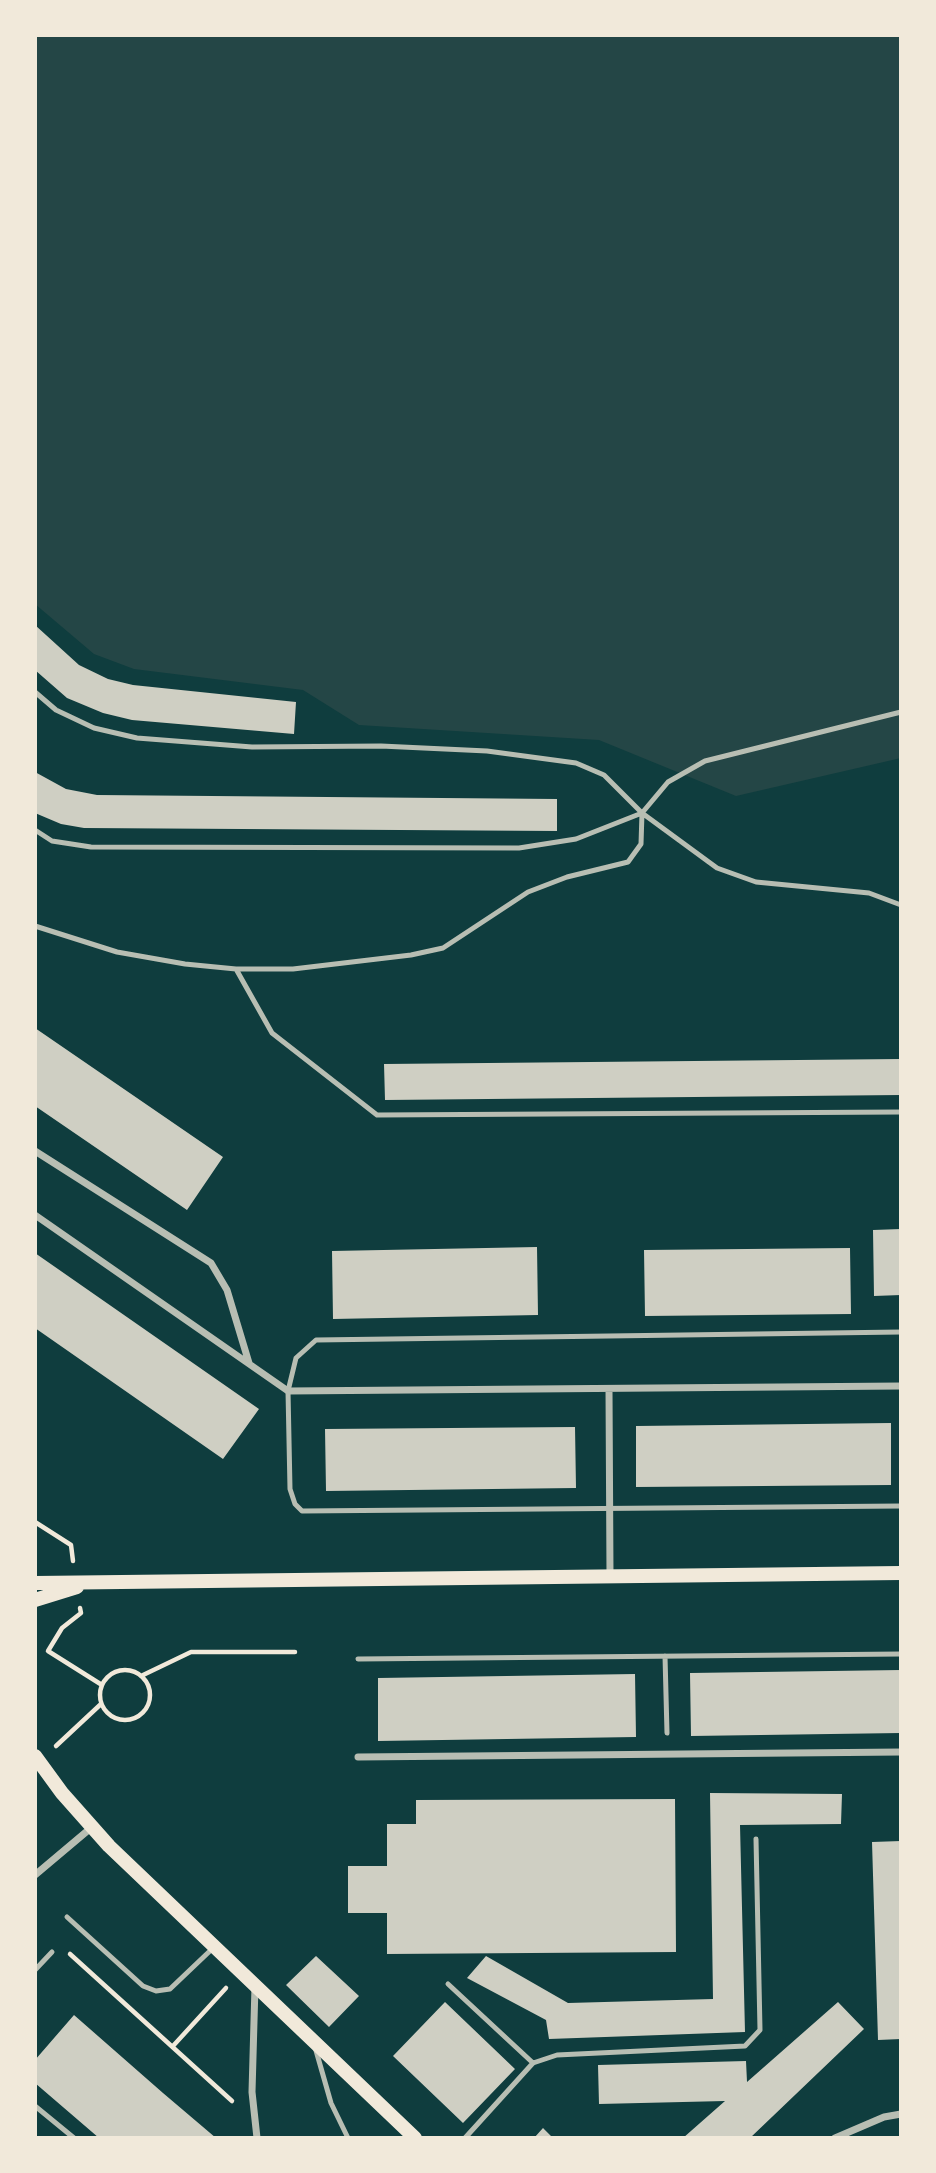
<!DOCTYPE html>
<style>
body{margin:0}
#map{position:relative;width:936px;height:2173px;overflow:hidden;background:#0f3d3e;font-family:"Source Sans 3",sans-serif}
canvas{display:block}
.frame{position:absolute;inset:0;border:37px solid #f1e9da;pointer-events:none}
</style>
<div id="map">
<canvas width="936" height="2173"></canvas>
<div class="frame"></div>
</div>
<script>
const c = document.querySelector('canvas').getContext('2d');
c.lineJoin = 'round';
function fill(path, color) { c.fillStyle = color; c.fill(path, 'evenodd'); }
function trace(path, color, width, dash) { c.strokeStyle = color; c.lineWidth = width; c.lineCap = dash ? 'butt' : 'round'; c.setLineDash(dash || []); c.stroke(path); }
fill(new Path2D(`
 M35,35H901V758L736,796L599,740L359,725L303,690L134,669L94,654L35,604Z`), '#244646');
fill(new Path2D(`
 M35,625L79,665L108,679L133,685L296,702L294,734L132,720L103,713L67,698L35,670Z
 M35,772L66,789L97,795L557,799V831L84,828L61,824L35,813Z
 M35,1028L223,1157L187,1210L35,1106Z
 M901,1059V1095L385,1100L384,1064Z
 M901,1229V1295L874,1296L873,1230Z
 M537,1247L538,1315L333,1319L332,1251Z
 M850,1248L851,1314L645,1316L644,1250Z
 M35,1253L259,1409L223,1459L35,1328Z
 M891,1423V1485L636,1487V1426Z
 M575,1427L576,1488L326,1491L325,1429Z
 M901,1670V1733L691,1736L690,1673Z
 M635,1674L636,1737L378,1741V1678Z
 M710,1793L842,1794L841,1824L740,1825L745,2032L549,2039L546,2020L467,1978L486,1956L568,2003L713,1999Z
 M675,1799L676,1952L387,1954V1913H348V1866H387V1824H416V1800Z
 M901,1841V2039L878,2040L872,1842Z
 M316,1956L359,1996L329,2027L286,1985Z
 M445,2002L515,2069L463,2123L393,2056Z
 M838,2002L864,2029L750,2138H683L725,2101L599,2104L598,2065L746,2061L747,2082Z
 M74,2015L163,2093L216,2138H99L35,2083V2060Z
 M543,2128L553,2138H534Z`), '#cfcfc3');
trace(new Path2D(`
 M35,1522L71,1545L73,1561
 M80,1608L81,1613L62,1628L48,1651L102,1685
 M100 1695a25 25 0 1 1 50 0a25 25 0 1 1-50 0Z
 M141,1676L191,1652H295
 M56,1746L101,1704
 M70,1954L232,2101
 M173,2046L226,1988`), '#f1e9da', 4.5);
trace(new Path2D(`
 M35,692L56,710L94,728L137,738L252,747L381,746L487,751L576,763L604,775L642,813L717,868L756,882L869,893L901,905
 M35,830L52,841L91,847L519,848L576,839L642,813L668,782L705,761L901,712
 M35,926L117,952L185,964L236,969H293L411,955L443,948L528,892L567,877L628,862L641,844L642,813
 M236,969L272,1033L377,1115L901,1112
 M901,1332L316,1340L296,1358L288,1391L290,1489L295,1504L302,1511L901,1506
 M665,1656L667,1733
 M358,1659L901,1654
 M67,1917L143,1986L156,1991L170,1989L212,1949
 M35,1970L52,1952
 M448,1984L533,2063
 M315,2047L331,2103L348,2138
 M35,2106L74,2138
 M465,2138L533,2063L557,2055L745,2046L760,2030L756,1839`), '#b8beb3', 5);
trace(new Path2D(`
 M35,1151L211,1263L227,1290L249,1363
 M35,1215L288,1391L901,1386
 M609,1389L610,1575
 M358,1757L901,1752
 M35,1875L92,1827
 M255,1986L252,2092L257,2138
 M835,2138L884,2117L901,2114`), '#b8beb3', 7);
trace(new Path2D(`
 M35,1583L901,1573
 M35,1600L77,1587
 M35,1756L62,1793L109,1846L415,2138`), '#f1e9da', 14);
</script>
